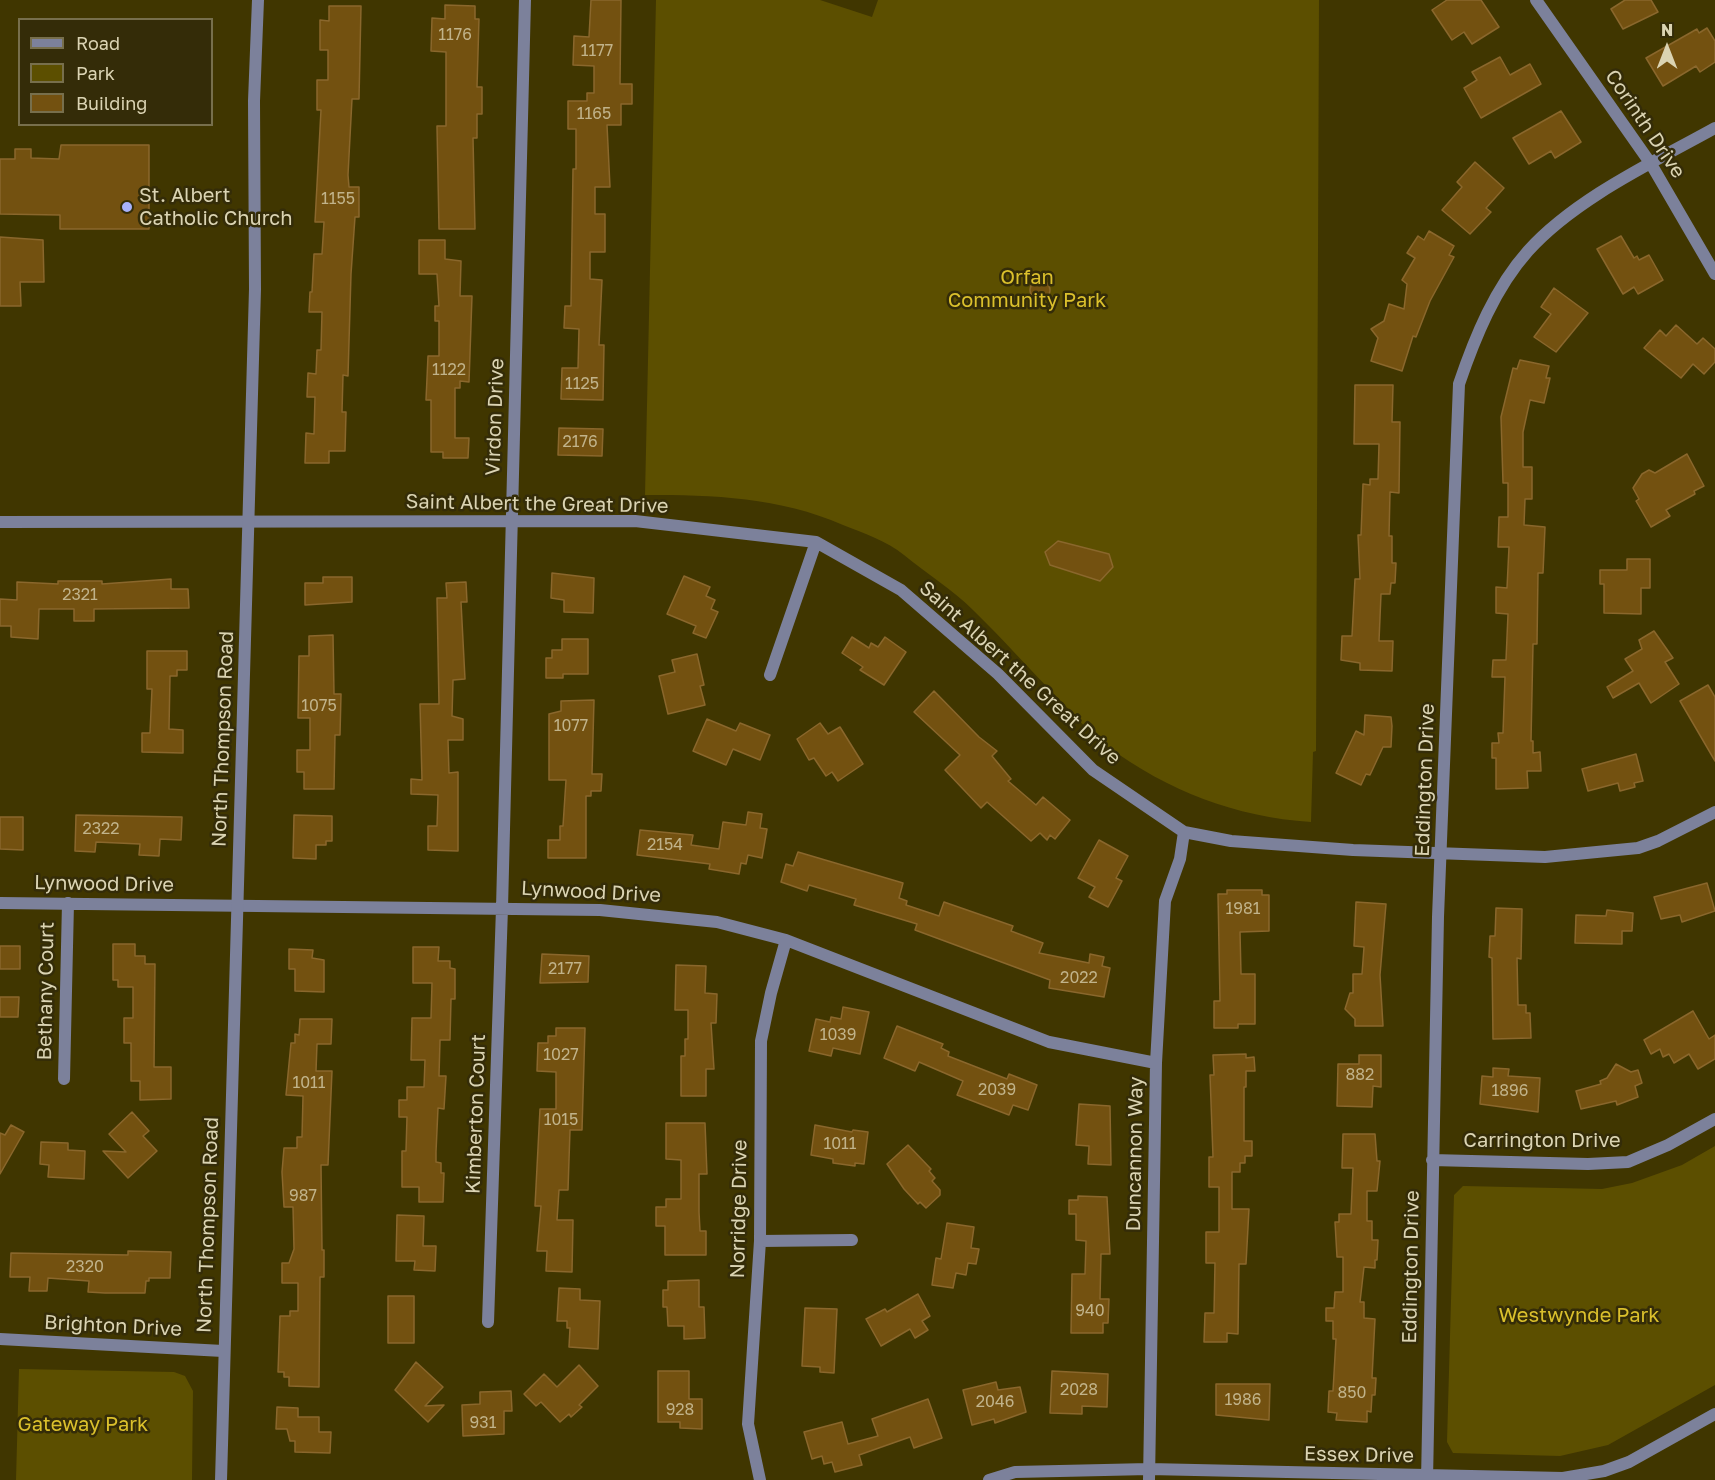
<!DOCTYPE html>
<style>
body{margin:0}
#map{position:relative;width:1715px;height:1480px;overflow:hidden;background:#403600;font-family:"Golos Text",sans-serif}
canvas{display:block}
.legend{position:absolute;left:18px;top:18px;width:195px;height:108px;box-sizing:border-box;background:#342c08;border:2px solid #776f4c;margin:0;padding:8px 10px;list-style:none;font-size:18px;color:#dbd4b3}
.legend li{display:flex;align-items:center;gap:12px;height:30px}
.legend b{width:30px;border:2px solid #776f4c}
.north{position:absolute;left:1637px;top:18px;width:60px;height:60px;-webkit-text-stroke:4px #342c08;paint-order:stroke;rotate:0deg;font-size:16px;font-weight:700;line-height:24px;text-align:center;color:#dbd4b3}
.north::after{content:'';display:block;margin:auto;width:21px;height:27px;background:#dbd4b3;clip-path:polygon(50% 0,100% 100%,50% 72%,0 100%)}
</style>
<div id="map">
<canvas width="1715" height="1480"></canvas>
<ul class="legend">
<li><b style="height:8px;background:#7c819b"></b>Road</li>
<li><b style="height:16px;background:#5c4f00"></b>Park</li>
<li><b style="height:16px;background:#735110"></b>Building</li>
</ul>
<div class="north">N</div>
</div>
<script>
const c = document.querySelector('canvas').getContext('2d');
c.lineJoin = 'round';
function fill(path, color) { c.fillStyle = color; c.fill(path, 'evenodd'); }
function trace(path, color, width, dash) { c.strokeStyle = color; c.lineWidth = width; c.lineCap = dash ? 'butt' : 'round'; c.setLineDash(dash || []); c.stroke(path); }
function label(font, color, halo, rows, align = 'center') {
  c.font = font + ' "Golos Text",sans-serif'; c.lineWidth = 5; c.setLineDash([]); c.textBaseline = 'middle'; c.strokeStyle = halo; c.fillStyle = color; for (const [text, x, y, turn = 0] of rows) {
    c.save(); c.translate(x, y); c.rotate((+turn || 0) * Math.PI / 180); c.textAlign = isNaN(turn) ? turn : align; if (halo) c.strokeText(text, 0, 0); c.fillText(text, 0, 0); c.restore();
  }
}
fill(new Path2D(`
 M656,0H820L872,17L878,0H1319L1316,751L1313,752L1311,822C1235,817 1168,791 1107,746C1090,733 1074,715 1059,699C1030,670 1003,639 974,611C953,590 927,574 904,555C887,541 863,533 843,525C779,497 714,495 645,495Z
 M1715,1146V1385L1608,1445L1560,1456L1453,1453L1447,1442L1454,1195L1463,1186L1602,1189L1632,1183L1682,1165Z
 M19,1369L174,1372L185,1376L193,1391L192,1480H16Z`), '#5c4f00');
const building = new Path2D(`
 M591,0H621L620,84H632V104H621V125H607L610,187H595V214H605V252H590V279L602,280L599,345H604L603,400L561,399L562,368H578L579,329L564,328L565,306H571L573,169H576V129H568V101H587V93H594V66L573,65L574,36L589,37Z
 M1447,0H1481L1499,27L1472,44L1464,32L1452,40L1432,10Z
 M1625,0H1651L1658,12L1623,29L1611,9Z
 M445,5L475,6V19H479L477,87H482V114H477V138H473L475,229H439L437,126H446V52L431,51L432,18L445,19Z
 M329,6H361L359,99H352L348,175L349,187H359V217H355L351,274L348,376L343,375L342,412H346L345,451H329V463H305L306,433L314,434L315,397H307L308,373L316,374L317,350H321L322,312H309L310,292H312L314,254H322L324,222H315L321,110H317V80H328V50H320V20L329,21Z
 M1707,28L1715,41V62L1700,72L1696,66L1663,86L1646,58L1697,29L1699,33Z
 M1500,57L1510,75L1530,64L1541,84L1481,118L1464,88L1477,80L1472,72Z
 M1561,111L1581,142L1555,158L1551,151L1529,164L1513,138Z
 M61,145H149V229H60V215L0,214V159H15V149H31V158L59,159Z
 M1475,162L1504,188L1486,208L1491,212L1470,234L1442,210L1462,187L1457,182Z
 M1429,231L1454,246L1449,255L1454,257L1430,301L1416,337L1413,336L1402,371L1371,361L1378,338L1371,329L1384,321L1389,304L1404,309L1407,284L1402,280L1415,258L1407,253L1418,236L1424,240Z
 M1621,236L1634,258L1637,256L1639,260L1649,255L1663,280L1638,294L1634,287L1623,294L1597,249Z
 M0,237L43,240L44,282H20L21,306H0Z
 M419,240H445V259L461,261L460,296H472L469,382L460,381V388H455V438H469L468,458H443V452H431V400H426L428,356H439V321H435V306H439L437,274H419Z
 M1030 290a10 10 0 1 1 20 0a10 10 0 1 1-20 0Z
 M1554,288L1588,313L1556,352L1534,337L1551,314L1541,307Z
 M1676,325L1697,344L1703,338L1715,349V362L1704,374L1693,364L1681,378L1644,348L1660,330L1666,336Z
 M1520,360L1549,366L1546,378H1550L1544,403L1530,400L1523,432V467H1532V499H1525L1524,525L1545,527L1543,573H1538L1537,644H1533L1531,741H1533V753L1540,752L1541,771H1527L1528,788L1496,789V758H1492V743H1499L1498,733H1503L1505,677H1492L1493,660H1506L1508,614L1496,613V587L1507,588L1509,547H1498L1499,517H1508V483H1503L1501,417L1513,368L1517,369Z
 M1355,385H1393L1392,422H1400L1399,493L1390,492L1389,536H1392V563H1396L1395,583H1391L1390,594H1381L1379,641H1393L1392,671L1360,670V663L1341,660L1342,636H1352L1355,579H1360L1358,535H1361L1363,484L1370,485V479H1378L1379,444H1354Z
 M559,428L603,429L602,456L558,455Z
 M1687,454L1704,486L1694,491L1695,494L1666,510L1670,516L1651,527L1636,501L1639,499L1633,488L1642,474L1649,470L1655,473Z
 M1058,541L1109,554L1113,567L1100,581L1050,565L1045,552Z
 M1627,559H1650V588H1641V614L1604,613V584H1600V570H1627Z
 M552,573L594,578L593,613L564,612V600L551,598Z
 M684,576L710,587L706,596L715,600L711,609L718,612L706,638L693,633L696,626L667,614Z
 M323,577H352V602L305,605V583H323Z
 M171,579V589H188L189,608L94,609V621H74V609H39L38,639L11,637V626H0V599L17,600V582L58,584V581H102V584Z
 M466,582L467,602H461L465,679L453,680L452,716L463,719V740H448L449,773L458,772V851L428,850V826H437L438,795L411,794V779L422,780L420,704H439L437,598H447L446,583Z
 M1654,631L1673,658L1665,662L1679,684L1651,703L1639,683L1613,698L1607,687L1633,671L1625,659L1642,649L1639,640Z
 M333,635L334,694H341L340,735H335L334,789H304V772H297V750H310V718H298L299,656H309V636Z
 M852,637L869,648L871,643L878,647L885,637L906,652L884,685L860,670L863,667L842,653Z
 M562,639H588V674H563V678H546V658H552V650H562Z
 M147,651H187V670H177V676H170L169,729L183,730V753L142,752V733H150L152,689H147Z
 M697,654L704,685L700,686L705,705L668,714L659,676L675,672L672,660Z
 M1708,685L1715,697V761L1680,701Z
 M934,691L979,737L997,751L992,756L1011,779L1008,781L1036,805L1043,797L1070,820L1055,839L1050,835L1047,840L1040,833L1031,841L987,802L981,808L945,770L960,755L914,712Z
 M594,700L592,774H602L601,791H591V796H586V858H548V840H560V826H563L566,780H549V714L561,711V701Z
 M1365,715L1391,717L1392,726L1391,747H1383L1370,775L1366,774L1361,785L1336,773L1356,731L1364,735Z
 M707,719L736,731L740,723L770,735L760,760L733,749L726,765L693,751Z
 M820,723L828,734L840,727L863,764L838,781L832,772L826,776L814,758L809,760L797,739Z
 M1636,754L1643,781L1634,783L1635,787L1620,791L1618,783L1588,791L1582,769Z
 M748,812L762,814L760,828L767,829L762,858L748,855L746,864L741,863L739,874L709,869L710,864L637,855L640,830L693,835L691,845L719,849L723,822L746,825Z
 M76,815L182,817L181,840L160,839L159,856L139,855L140,844L96,842L95,852L75,851Z
 M294,815L332,816V841H326V845H316V859L293,858Z
 M0,817H23V850L0,849Z
 M1099,840L1128,856L1116,878L1122,881L1108,907L1089,897L1095,887L1078,878Z
 M798,852L903,883L899,898L907,901L906,905L939,916L944,902L1013,926L1011,931L1043,943L1039,953L1089,963L1090,954L1104,957L1102,966L1110,968L1104,997L1049,988L1050,980L915,930L917,924L854,905L856,899L809,885L807,891L781,882L786,864L793,866Z
 M1707,883L1715,911L1682,922L1680,915L1661,919L1654,897Z
 M1227,890H1262V895H1269V931L1240,932L1241,974H1255V1024H1238V1028H1214V1001H1220L1218,894H1227Z
 M1356,902L1386,904L1380,975L1383,1026H1355V1019L1345,1009L1350,993H1353V974H1362L1364,947L1354,946Z
 M1496,908L1522,909L1521,959L1517,958L1518,1005H1526V1013H1530L1531,1038L1493,1039L1492,958L1489,957L1490,936H1495Z
 M1607,910L1633,913L1632,931H1622V944L1575,943L1576,915L1606,916Z
 M113,944H135V956H145V964H155L154,1067H171V1099L140,1100V1081H131V1043H124V1018H133V987H118V980H113Z
 M0,946H20V969H0Z
 M413,947H439L438,961H450V968L455,969V999H451L450,1040H440L439,1076H446L444,1109L438,1108L436,1152V1162L441,1163V1173H444L443,1202H419V1187H402V1151H406L407,1117H399V1100H407V1087H424L425,1060H411L412,1018H431L432,983H413Z
 M289,949L313,950L312,958L324,960V992L295,991V969H289Z
 M542,954L589,956L588,982L540,983Z
 M676,965L706,966L705,993L717,994L716,1023H711L714,1069H706V1096H681V1056H685V1039H688V1010H675Z
 M0,997H19L18,1017H0Z
 M843,1007L869,1012L860,1054L833,1048L831,1056L809,1051L816,1019L830,1022L831,1017L841,1019Z
 M1693,1011L1709,1039L1715,1035V1059L1698,1069L1689,1054L1674,1063L1669,1054L1663,1057L1660,1049L1651,1054L1644,1040Z
 M300,1019H332L331,1044H317L316,1071H332L328,1165H321L322,1250H324V1277H320L319,1387L289,1386V1377H284V1372H278L280,1316H290V1311H298V1283H282V1263H289L294,1249L293,1207H284L282,1172L284,1148H297V1137H302L303,1096L286,1095L291,1043H295V1034L299,1035Z
 M897,1026L943,1044L941,1048L949,1052L948,1056L1007,1079L1009,1074L1037,1085L1028,1110L1013,1105L1009,1115L957,1095L963,1081L919,1062L915,1071L884,1058Z
 M556,1028H585L582,1130H570L568,1190H559L557,1220H573L572,1272L546,1271L547,1251H537L541,1206H535L540,1109H556V1072L537,1071L538,1043H548V1036H556Z
 M1246,1054V1058L1254,1057L1255,1071H1246V1087H1244V1141H1252V1156H1245V1163H1240V1172H1232V1209H1249L1246,1264H1239L1238,1334L1227,1333V1342H1204L1205,1313H1214L1215,1263H1206V1232H1219V1187H1209V1157H1213L1210,1075H1214L1213,1055Z
 M1359,1055H1381V1087L1373,1086L1372,1107L1337,1106L1338,1064H1359Z
 M1616,1064L1631,1072L1638,1070L1642,1083L1635,1086L1638,1097L1617,1105L1616,1101L1581,1109L1576,1091L1601,1084L1600,1081L1607,1078Z
 M1493,1068L1509,1069L1508,1076L1540,1078L1538,1112L1480,1104L1482,1076L1493,1077Z
 M1079,1104L1110,1106L1111,1165L1088,1164L1089,1146L1076,1145Z
 M132,1112L149,1131L143,1136L157,1151L128,1178L103,1151L126,1152L109,1134Z
 M666,1123H705L707,1174H699V1212L700,1231H706V1255H665V1226H656V1207H666V1199H681V1160L666,1159Z
 M11,1125L24,1132L0,1174V1133L5,1135Z
 M815,1125L852,1132L853,1130L868,1132L864,1164L855,1163V1166L833,1163V1159L811,1155Z
 M1343,1134H1375L1377,1161H1380L1377,1191H1367V1221H1372V1240H1378L1377,1260H1375V1268L1364,1267L1360,1302H1364V1318L1375,1319L1372,1378H1376L1375,1395H1372L1371,1412L1367,1411V1422L1336,1420L1337,1413L1328,1412L1329,1391H1333L1336,1339H1333V1321H1326V1308H1334L1335,1292H1343V1257H1337L1335,1222H1339V1214H1351L1353,1168H1342Z
 M41,1142L68,1143V1150L85,1151L84,1179L48,1177L49,1165L40,1164Z
 M908,1145L931,1169L929,1171L935,1178L932,1181L940,1190V1195L926,1208L920,1202L918,1204L904,1189L887,1164Z
 M1078,1196L1107,1197L1110,1254H1101L1100,1299H1109L1108,1323H1103V1333H1071L1072,1274H1085L1086,1241L1076,1240V1214H1069V1200H1078Z
 M397,1215L424,1216L423,1246H436L435,1271L414,1270L415,1261H396Z
 M947,1223L974,1227L971,1248L979,1249L976,1264L968,1263L966,1275L956,1273L953,1288L932,1285L936,1258L941,1259Z
 M128,1251L171,1252L170,1278H149V1281H146L145,1293H105L88,1292L89,1281L48,1278L47,1291H29L30,1277H10L11,1253L128,1255Z
 M699,1280V1307H704L705,1338L684,1339V1326H668L667,1307H663V1290H668V1281Z
 M559,1288L580,1289V1300L600,1301L598,1349L569,1347L570,1328H567V1321H557Z
 M918,1294L930,1316L922,1321L928,1330L915,1338L910,1329L881,1346L866,1319L885,1309L887,1312Z
 M388,1296H414V1343H388Z
 M805,1308L837,1309L834,1373L820,1372V1367L802,1366Z
 M416,1362L443,1387L425,1406L444,1405L428,1422L395,1390Z
 M579,1365L598,1386L579,1405L582,1407L571,1417L569,1414L560,1422L541,1402L536,1406L524,1394L544,1374L557,1387Z
 M658,1371H689V1399H702V1429L680,1428V1422H658Z
 M1052,1371L1108,1374L1107,1407L1082,1406V1414L1050,1413Z
 M996,1382L998,1390L1020,1387L1026,1412L995,1423L994,1419L972,1425L963,1390Z
 M1216,1384H1270L1269,1420L1216,1415Z
 M511,1391L512,1411H504V1434L463,1436L462,1405L480,1404V1392Z
 M928,1399L942,1438L914,1448L910,1437L859,1455L862,1465L835,1472L832,1462L824,1464L822,1456L812,1459L804,1432L842,1422L848,1444L878,1436L872,1419Z
 M277,1407L298,1408V1417H319V1432H331L330,1453L295,1452V1441H290L287,1429H276Z`);
fill(building, '#735110');
trace(building, '#8a672c', 1.5);
trace(new Path2D(`
 M1536,0L1651,164L1715,274
 M0,522L635,521L816,542L901,590L998,674L1093,770L1184,832L1231,841L1353,850L1545,857L1638,848L1658,841L1715,812
 M770,675L816,542
 M0,903L600,910L717,922L786,940L1049,1042L1156,1063
 M64,1079L68,903
 M1432,1160L1588,1164L1628,1162L1668,1145L1715,1119
 M760,1241L852,1240
 M488,1322L502,908L525,0
 M0,1339L223,1351
 M760,1480L748,1424L760,1241L761,1041L771,993L786,940
 M989,1480L1015,1472L1149,1469L1563,1478L1604,1471L1629,1462L1715,1414
 M1149,1480L1156,1063L1165,901L1180,859L1184,832
 M1427,1480L1438,917L1459,384C1475,337 1495,288 1528,251C1576,198 1654,162 1715,128`), '#7c819b', 12);
trace(new Path2D(`
 M221,1480L255,289L254,101L258,0`), '#7c819b', 12);
for (const [x, y, r, color] of [
 [127,207,6,"#a7b1fc"]
]) { const dot = new Path2D(); dot.arc(x, y, r, 0, 2 * Math.PI); c.fillStyle = color; c.fill(dot); trace(dot, '#342c08', 2); }
label('16px', '#c1b38a', null, [
 ["1176",455,35],
 ["1177",597,51],
 ["1165",594,114],
 ["1155",338,199],
 ["1122",449,370],
 ["1125",582,384],
 ["2176",580,442],
 ["2321",80,595],
 ["1075",319,706],
 ["1077",571,726],
 ["2322",101,829],
 ["2154",665,845],
 ["1981",1243,909],
 ["2177",565,969],
 ["2022",1079,978],
 ["1039",838,1035],
 ["1027",561,1055],
 ["882",1360,1075],
 ["1011",309,1083],
 ["2039",997,1090],
 ["1896",1510,1091],
 ["1015",561,1120],
 ["1011",840,1144],
 ["987",303,1196],
 ["2320",85,1267],
 ["940",1090,1311],
 ["2028",1079,1390],
 ["850",1352,1393],
 ["1986",1243,1400],
 ["2046",995,1402],
 ["928",680,1410],
 ["931",483,1423]
]);
label('20px', '#dbd4b3', '#342c08', [
 ["Corinth Drive",1645,124,56],
 ["Virdon Drive",495,417,-88],
 ["Saint Albert the Great Drive",537,504,1],
 ["Saint Albert the Great Drive",1020,673,42],
 ["North Thompson Road",223,739,-88],
 ["Eddington Drive",1425,780,-88],
 ["Lynwood Drive",104,884,1],
 ["Lynwood Drive",591,892,3],
 ["Bethany Court",46,991,-89],
 ["Kimberton Court",476,1114,-88],
 ["Carrington Drive",1542,1141],
 ["Duncannon Way",1135,1154,-89],
 ["Norridge Drive",739,1209,-89],
 ["North Thompson Road",208,1225,-88],
 ["Eddington Drive",1411,1267,-89],
 ["Brighton Drive",113,1326,3],
 ["Essex Drive",1359,1455,1]
]);
label('20px', '#dbd4b3', '#342c08', [
 ["St. Albert",139,196],
 ["Catholic Church",139,219]
], 'left');
label('20px', '#dbc02c', '#342c08', [
 ["Orfan",1027,278],
 ["Community Park",1027,301],
 ["Westwynde Park",1579,1316],
 ["Gateway Park",83,1425]
]);
</script>
